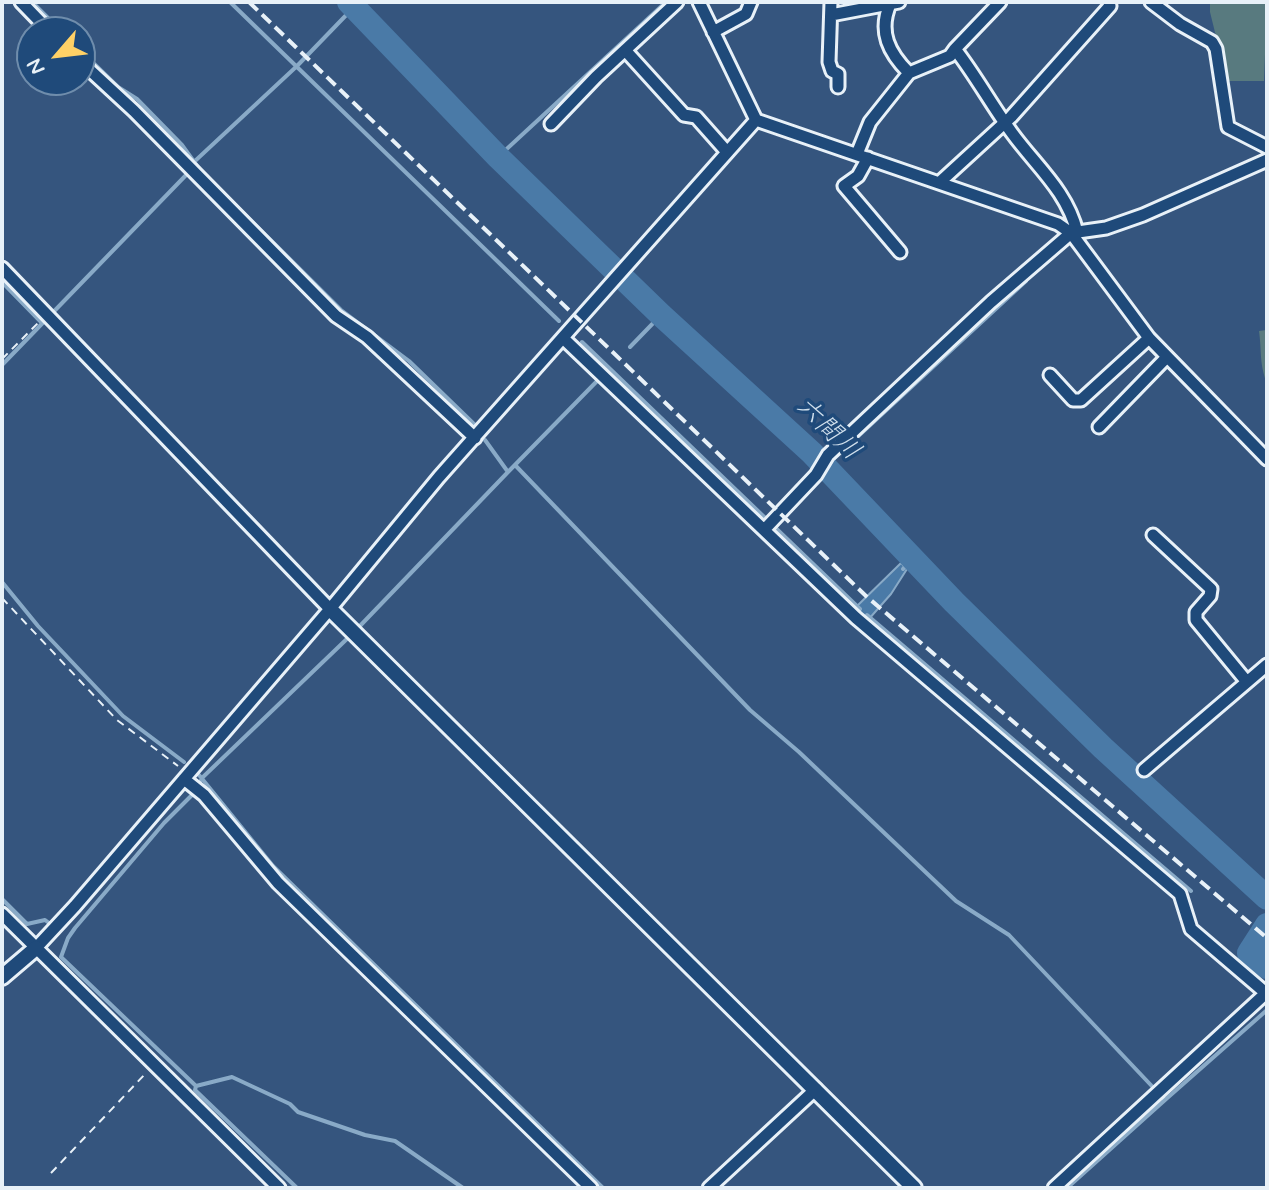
<!DOCTYPE html>
<meta charset="utf-8">
<style>
body{margin:0}
#map{position:relative;width:1269px;height:1190px;overflow:hidden;background:#35557e;font-family:Mynerve,sans-serif}
canvas{display:block}
.frame{position:absolute;inset:0;border:4px solid #e8f1f8;pointer-events:none}
.north{position:absolute;left:16px;top:16px;width:80px;height:80px;box-sizing:border-box;background:#1f4a7a;border:2px solid #6f8dac;border-radius:50%;rotate:242deg;font-size:22px;font-weight:700;line-height:32px;text-align:center;color:#e8f1f8}
.north::after{content:'';display:block;margin:auto;width:28px;height:36px;background:#ffd166;clip-path:polygon(50% 0,100% 100%,50% 72%,0 100%)}
</style>
<div id="map">
<canvas width="1269" height="1190"></canvas>
<div class="frame"></div>
<div class="north">N</div>
</div>
<script>
const c = document.querySelector('canvas').getContext('2d');
c.lineJoin = 'round';
function fill(path, color) { c.fillStyle = color; c.fill(path, 'evenodd'); }
function trace(path, color, width, dash) { c.strokeStyle = color; c.lineWidth = width; c.lineCap = dash ? 'butt' : 'round'; c.setLineDash(dash || []); c.stroke(path); }
function label(font, color, halo, rows, align = 'center') {
  c.font = font + ' Mynerve,"Klee One",sans-serif'; c.lineWidth = 7; c.setLineDash([]); c.textBaseline = 'middle'; c.strokeStyle = halo; c.fillStyle = color; for (const [text, x, y, turn = 0] of rows) {
    c.save(); c.translate(x, y); c.rotate((+turn || 0) * Math.PI / 180); c.textAlign = isNaN(turn) ? turn : align; if (halo) c.strokeText(text, 0, 0); c.fillText(text, 0, 0); c.restore();
  }
}
fill(new Path2D(`
 M1210,2H1267L1264,81H1227L1210,12Z
 M1266,330L1267,332V384C1259,362 1262,353 1259,331Z`), '#587a7f');
const water = new Path2D(`
 M901,563L907,569L891,594L868,620L855,608Z`);
fill(water, '#4a7aa7');
trace(water, '#89aac7', 2);
trace(new Path2D(`
 M32,2L62,32
 M230,2L559,321
 M80,50L118,87L137,99L182,145L200,170L341,310L409,361L474,424
 M498,157L666,2
 M195,161L297,66L354,7
 M2,282L42,323
 M582,342L860,609
 M630,347L661,315
 M2,365L189,172
 M485,440L508,472L600,378
 M515,465L750,710L799,752L956,901L1009,935L1165,1100L1267,1010
 M827,465L1026,281
 M903,569L912,558
 M2,582L38,626L123,716L184,762
 M867,615L1191,891
 M357,629L508,472
 M199,775L273,866L603,1188
 M2,899L27,924L45,920L49,923
 M196,1086L232,1077L290,1104L298,1112L365,1135L395,1141L463,1188
 M297,1188L195,1090L196,1086L61,957L68,938L75,928L164,823L192,795L203,777L351,635
 M1067,1188L1165,1100`), '#89aac7', 4);
trace(new Path2D(`
 M349,2L498,157L661,315L812,453L954,602L1103,748L1267,898
 M1267,925L1249,953L1267,967`), '#4a7aa7', 24);
const minor = new Path2D(`
 M21,2L50,32
 M699,2L756,120L1058,224L1071,233L1149,338L1267,459
 M831,2L829,62L832,71L838,74V87
 M1000,2L955,49C976,76 992,106 1012,133C1036,166 1067,191 1077,232
 M1151,2L1180,24L1212,42L1216,49L1228,127L1267,147
 M890,4C878,32 889,53 909,73L950,56L955,49
 M831,15L899,2
 M713,32L746,14L751,2
 M625,50L684,115L696,117L727,152
 M80,61L134,111L336,316L367,337L475,438
 M551,124L596,77L677,2
 M857,154L870,122L909,73
 M868,158L858,176L844,186L900,252
 M940,182L1011,117L1110,6L1109,2
 M2,268L330,609
 M564,339L856,618L1180,894L1191,929L1267,994
 M1050,375L1073,400H1081L1149,338
 M1099,427L1167,357
 M764,530L816,475L828,455L991,302L1071,233L1106,228L1143,215L1267,160
 M1153,535L1211,589L1210,596L1196,612V620L1247,682
 M1144,770L1267,665
 M184,779L204,795L278,883L591,1188
 M2,914L279,1188
 M36,948L75,906L330,609L439,477L756,120
 M709,1188L816,1089
 M1054,1188L1266,993`);
const tertiary = new Path2D(`
 M330,609L914,1188
 M2,977L36,948`);
trace(minor, '#e8f1f8', 17);
trace(tertiary, '#e8f1f8', 20);
trace(new Path2D(`
 M2,359L38,323
 M2,598L117,720L178,766
 M51,1173L147,1072`), '#e8f1f8', 2, [8, 6]);
trace(minor, '#1f4a7a', 11);
trace(tertiary, '#1f4a7a', 14);
trace(new Path2D(`
 M249,2L866,596L1267,938`), '#e8f1f8', 4, [12, 6]);
label('italic 26px', '#d0dfec', '#1f4a7a', [
 ["六間川",827,430,44]
]);
</script>
